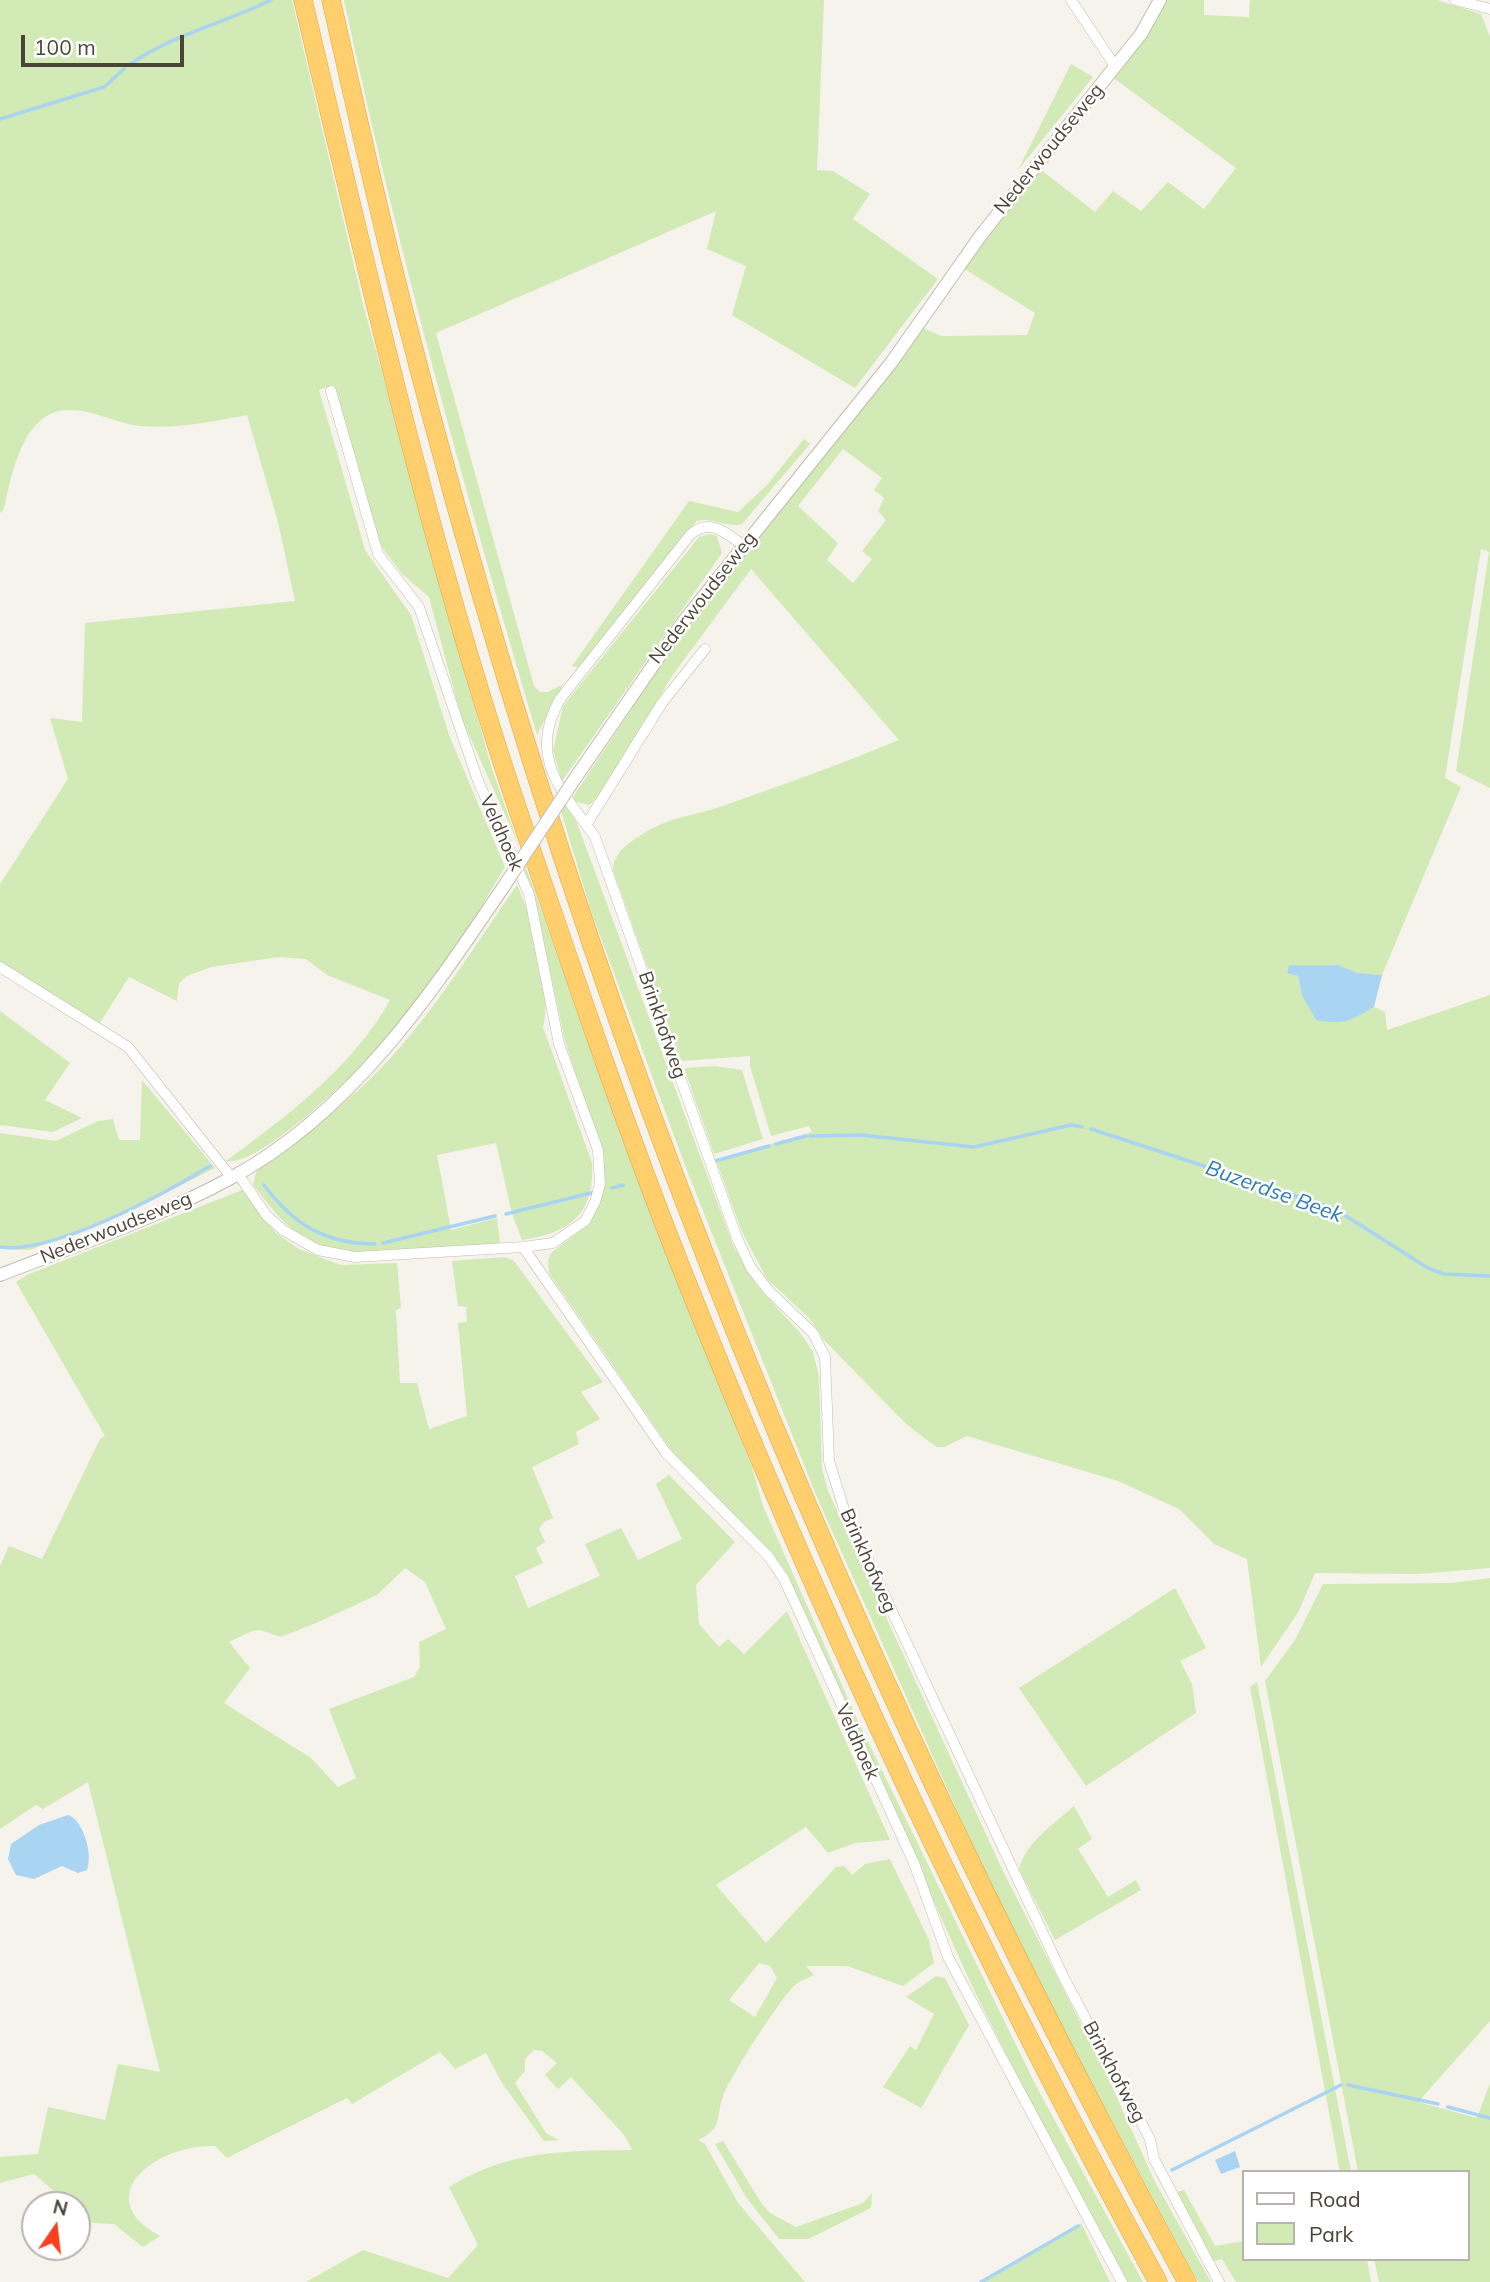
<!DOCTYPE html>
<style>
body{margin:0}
#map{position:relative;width:1490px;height:2282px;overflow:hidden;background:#f6f3ec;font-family:Mulish,sans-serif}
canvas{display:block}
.legend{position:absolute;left:1242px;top:2170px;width:228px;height:91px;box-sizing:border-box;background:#fff;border:2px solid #b7b4b0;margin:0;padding:9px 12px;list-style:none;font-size:21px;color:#4b4439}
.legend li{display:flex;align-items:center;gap:14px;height:35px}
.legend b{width:35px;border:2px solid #b7b4b0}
.north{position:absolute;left:21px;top:2191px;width:70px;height:70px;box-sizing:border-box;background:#fff;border:2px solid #b7b4b0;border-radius:50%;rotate:14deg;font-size:19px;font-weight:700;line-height:28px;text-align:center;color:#4b4439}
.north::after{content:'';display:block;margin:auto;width:24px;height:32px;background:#fc3f1d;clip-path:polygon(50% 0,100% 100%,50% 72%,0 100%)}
.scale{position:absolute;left:21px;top:35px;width:163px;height:32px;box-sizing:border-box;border:4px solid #4b4439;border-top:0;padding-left:9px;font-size:21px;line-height:24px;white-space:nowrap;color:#4b4439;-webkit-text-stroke:5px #fff;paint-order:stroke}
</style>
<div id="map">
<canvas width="1490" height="2282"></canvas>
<ul class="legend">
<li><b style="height:9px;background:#fff"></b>Road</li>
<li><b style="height:19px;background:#d2eab5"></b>Park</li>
</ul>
<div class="north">N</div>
<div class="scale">100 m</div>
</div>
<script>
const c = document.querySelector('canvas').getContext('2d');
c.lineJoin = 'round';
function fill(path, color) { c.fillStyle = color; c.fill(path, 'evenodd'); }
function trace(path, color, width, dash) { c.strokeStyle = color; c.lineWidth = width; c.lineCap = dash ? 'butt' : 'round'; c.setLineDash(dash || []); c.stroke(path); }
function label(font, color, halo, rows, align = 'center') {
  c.font = font + ' Mulish,sans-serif'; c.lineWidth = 5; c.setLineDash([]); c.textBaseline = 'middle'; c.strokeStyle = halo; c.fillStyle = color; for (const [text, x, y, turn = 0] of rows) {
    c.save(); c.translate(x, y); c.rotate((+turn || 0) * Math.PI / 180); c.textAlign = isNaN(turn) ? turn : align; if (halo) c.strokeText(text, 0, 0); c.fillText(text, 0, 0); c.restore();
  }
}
fill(new Path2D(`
 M0,0H292L363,304L492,769L519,846L461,717L429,597L402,574L376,539L333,385L319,390L365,550L411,615L449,735L505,867C479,909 456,955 427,994C403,1028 265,1170 226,1161C286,1117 354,1066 390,1000L327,975L306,959L279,957L211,967L187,976L179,983L177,1001L129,977L98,1026L0,963V884L68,779L50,718L82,722L85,623L295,601L278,522L247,415C211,422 176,429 139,426C116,423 93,410 71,410C23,408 12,474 4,509L0,513Z
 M344,0H824L817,170L833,171L870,194L853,219L938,279L855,388L732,315L746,266L707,249L716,211L436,333L534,686L540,692H548L563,684L537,735C465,491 397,248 344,0Z
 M1162,0H1204V15L1249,17L1250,0H1437L1481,14L1490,37V788L1456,771L1489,552L1481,549L1445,778L1461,787L1382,975L1358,973L1338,965L1310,967L1287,973L1298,976L1302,995L1365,1012L1374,1007L1385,1012L1387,1030L1490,995V1568L1418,1574L1315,1573L1299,1611L1261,1667L1247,1559L1214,1544L1179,1509L1118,1481L967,1436L944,1447H937L924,1438L906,1424L824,1340L809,1318L767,1279L742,1232L716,1160L812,1132L809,1126L771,1136L750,1066V1056L681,1061L613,870C613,850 636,838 651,829C673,817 699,814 723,806C782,785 841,764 899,740L751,569L672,676L600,796L589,805L571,800L692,618L923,328L941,336L1027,335L1035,313L963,268L1040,169L1095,212L1113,191L1141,211L1168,182L1204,209L1236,168L1112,77ZM843,449L882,478L874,490L884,498L878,511L886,520L862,551L872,559L853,583L827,560L838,543L798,506Z
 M1071,64L1093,77L1018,170Z
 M804,439L810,444L742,524C726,528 712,517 697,521L581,668L572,666L689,501L738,512L767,485Z
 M710,534L717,536L722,553L562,781L553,751L563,706L699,537Z
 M559,795L577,823L733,1245L757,1286L802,1335L813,1352L819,1377L822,1469L828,1491L1002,1869L1105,2071L1155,2182L1211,2282H1198L1047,2000L980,1862L816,1495L686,1168L591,911L557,798Z
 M521,853L627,1151L752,1467L763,1506L858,1721L1036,2086L1143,2282H1128L1057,2155L971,1984L783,1567L687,1473L549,1273L548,1261L551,1253L580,1231L594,1213L601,1150L565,1041L536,906L517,860Z
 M517,885C533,919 553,991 543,1027L592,1163C595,1214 570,1233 522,1240L512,1214L496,1143L437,1155L451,1230L497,1218L500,1243C442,1248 346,1270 296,1232C279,1219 266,1201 253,1185L257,1169C295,1141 333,1114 367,1082C427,1025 470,952 517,885Z
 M0,1011L70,1063L45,1100L82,1118L53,1132L0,1125Z
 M715,1066L742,1070L763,1139L714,1154L684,1068Z
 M142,1080L215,1168L146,1203L30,1250L0,1249V1133L56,1141L98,1121L113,1119L119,1140H140Z
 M242,1190L276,1233L299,1249L341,1265L397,1263L401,1308L396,1310L400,1383H417L429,1429L467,1416L458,1323L467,1322L466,1307L458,1306L452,1261L505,1257L514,1261L603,1382L581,1392L600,1419L576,1432L579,1444L532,1467L553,1518L544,1522L539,1529L545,1542L536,1548L543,1563L515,1576L528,1608L600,1576L585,1544L621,1528L638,1560L682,1539L656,1484L669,1475L735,1542L696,1585L699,1624L719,1647L728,1639L744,1654L787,1611L890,1840L855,1843L828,1853L806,1827L716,1885L766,1943L836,1867L844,1866L852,1875L865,1864L890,1859L929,1940L934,1963L903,1986L847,1966H806L814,1975C808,1978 800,1981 795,1985C781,1997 730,2077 723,2096C715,2118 724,2128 698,2140L705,2144L738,2203L805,2282H306L363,2250L448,2278L478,2245L449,2187C509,2150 563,2151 632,2150L625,2136L571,2077L558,2089L545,2075L557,2063L542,2051L534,2050L525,2059V2071L515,2083L546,2133L559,2140L544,2141L502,2083L486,2053L455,2069L440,2052L352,2104L347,2098L227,2158L215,2146C160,2143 86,2195 160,2236L143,2247L114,2224L93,2223L77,2211V2205H70L34,2174L0,2183V2157L38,2154L48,2107L105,2120L118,2064L160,2072L88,1782L43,1809L36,1805L0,1829V1566L9,1546L42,1559L100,1439L105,1436L16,1282L27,1275ZM405,1568L425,1582L446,1629L419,1642L420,1667L414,1677L329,1709L356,1778L338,1787L311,1758L224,1703L250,1668L229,1642L252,1631L260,1630L281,1637L316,1623L377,1595ZM759,1963L770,1966L777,1978L755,2017L729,2000Z
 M1490,1578V2021L1418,2102L1477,2118L1490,2083V2282H1379L1374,2259H1467V2172H1358L1265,1681L1295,1640L1323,1584L1451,1583Z
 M1175,1588L1206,1648L1180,1661L1192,1684L1196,1713L1086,1786L1019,1688Z
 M1257,1682L1351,2172H1340L1250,1687Z
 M1074,1806L1092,1839L1078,1849L1108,1897L1136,1880L1141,1890L1055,1940L1019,1869C1025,1843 1055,1823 1074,1806Z
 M936,1976L945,1978L969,2025L921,2108L883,2087L910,2046L916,2050L934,2014L906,1997Z
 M723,2141L762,2204L770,2213L796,2227L863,2203L872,2193L871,2208L808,2239H779L746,2197L715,2144Z
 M1184,2190L1215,2246L1243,2241V2259H1367L1371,2282H1236L1222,2259L1210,2262L1173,2193Z
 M1081,2223L1110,2282H979Z`), '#d2eab5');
fill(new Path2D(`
 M1293,965H1338L1358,973L1382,975L1374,1007C1349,1021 1346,1025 1316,1020L1302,995L1298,976L1287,973L1289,966Z
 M68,1815C84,1820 93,1856 87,1870L78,1873L62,1866L34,1879L16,1875L8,1859L11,1844L39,1825Z
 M1235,2151L1240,2167L1221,2174L1215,2160Z`), '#a9d4f2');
trace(new Path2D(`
 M129,65C173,34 223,24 271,0
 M0,119L104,87L124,69
 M1091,1129L1335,1209L1428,1268L1444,1274L1490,1276
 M810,1136L861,1135L974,1147L1071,1125L1082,1127
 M776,1144L806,1136
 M715,1161L769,1146
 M264,1185C293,1224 325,1244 375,1244
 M612,1188L623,1185
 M506,1214L591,1193
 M383,1243L495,1216
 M0,1247C52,1255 164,1194 210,1166
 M1348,2085L1438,2104
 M1448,2107L1490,2118
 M1172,2170L1341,2085
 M981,2282L1078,2226`), '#a9d4f2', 3.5);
const minor = new Path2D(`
 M1071,0L1115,66
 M1455,0L1490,9
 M331,391L378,554L419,607L478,781L529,894L559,1044L598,1150L600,1184L595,1202L585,1221L553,1243L523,1247
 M743,545C726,533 709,517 690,535L560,699C527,757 562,791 595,837L737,1238L751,1268L769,1291L813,1333L825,1357L829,1461L844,1509L1064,1978L1150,2139L1154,2159L1219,2282
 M586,825L662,703L705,649
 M0,967L128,1047L232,1178
 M238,1174L267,1216L283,1230L318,1250L355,1257L523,1247L666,1453L769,1557L784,1579L914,1863L948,1957L1122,2282`);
const tertiary = new Path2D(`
 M576,777L683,622L891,363L981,235L1141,34L1160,0
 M0,1275C77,1245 157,1218 231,1178C352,1112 429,997 504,886`);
const motorway = new Path2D(`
 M303,0C369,279 432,560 525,831C575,978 625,1126 682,1270C820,1617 979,1955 1158,2282
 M331,0C356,108 379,216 407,323C468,561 539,797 621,1029C774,1462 967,1879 1187,2282`);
trace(minor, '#c2bbae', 11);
trace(tertiary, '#c2bbae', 14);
trace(motorway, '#e0a43c', 19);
trace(minor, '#fff', 10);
trace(tertiary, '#fff', 12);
trace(motorway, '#ffcf6e', 18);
const tertiaryBridge = new Path2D(`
 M504,886L576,777`);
trace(tertiaryBridge, '#c2bbae', 14, []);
trace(tertiaryBridge, '#fff', 12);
label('19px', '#4b4439', '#fff', [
 ["Nederwoudseweg",1049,149,-51],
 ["Nederwoudseweg",703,598,-52],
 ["Veldhoek",501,833,66],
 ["Brinkhofweg",662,1025,71],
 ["Nederwoudseweg",116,1228,-22],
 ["Brinkhofweg",868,1561,66],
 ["Veldhoek",857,1742,66],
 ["Brinkhofweg",1114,2072,62]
]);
label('italic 21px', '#2e7ab2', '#fff', [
 ["Buzerdse Beek",1274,1192,20]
]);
</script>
